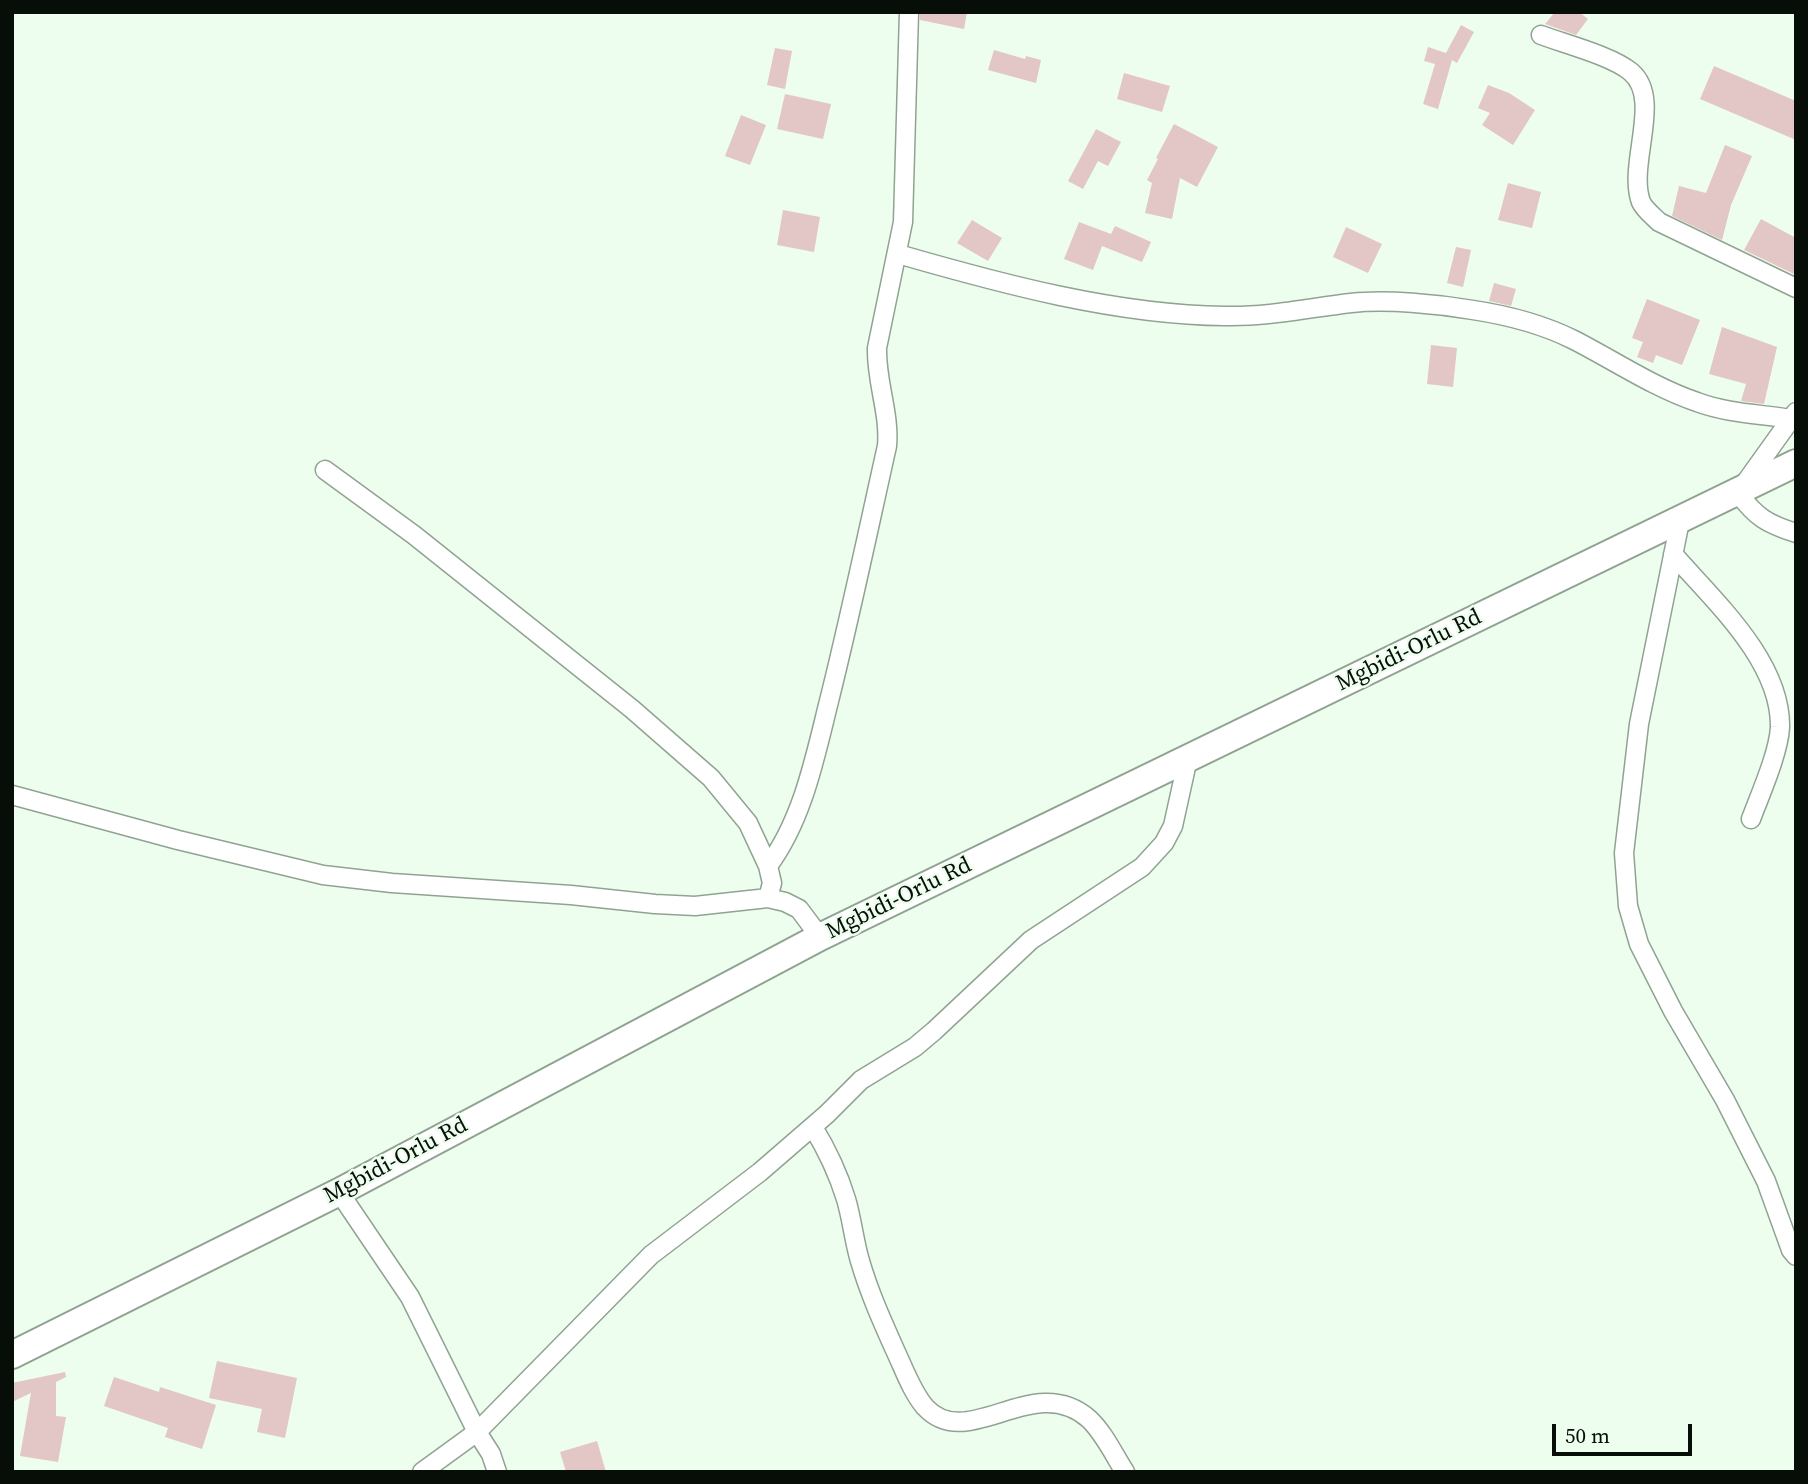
<!DOCTYPE html>
<style>
body{margin:0}
#map{position:relative;width:1808px;height:1484px;overflow:hidden;background:#edfeef;font-family:"Source Serif 4",serif}
canvas{display:block}
.frame{position:absolute;inset:0;border:14px solid #070e08;pointer-events:none}
.scale{position:absolute;left:1552px;top:1424px;width:140px;height:32px;box-sizing:border-box;border:4px solid #070e08;border-top:0;padding-left:9px;font-size:21px;line-height:24px;white-space:nowrap;color:#070e08;-webkit-text-stroke:5px #edfeef;paint-order:stroke}
</style>
<div id="map">
<canvas width="1808" height="1484"></canvas>
<div class="frame"></div>
<div class="scale">50 m</div>
</div>
<script>
const c = document.querySelector('canvas').getContext('2d');
c.lineJoin = 'round';
function fill(path, color) { c.fillStyle = color; c.fill(path, 'evenodd'); }
function trace(path, color, width, dash) { c.strokeStyle = color; c.lineWidth = width; c.lineCap = dash ? 'butt' : 'round'; c.setLineDash(dash || []); c.stroke(path); }
function label(font, color, halo, rows, align = 'center') {
  c.font = font + ' "Source Serif 4",serif'; c.lineWidth = 5; c.setLineDash([]); c.textBaseline = 'middle'; c.strokeStyle = halo; c.fillStyle = color; for (const [text, x, y, turn = 0] of rows) {
    c.save(); c.translate(x, y); c.rotate((+turn || 0) * Math.PI / 180); c.textAlign = isNaN(turn) ? turn : align; if (halo) c.strokeText(text, 0, 0); c.fillText(text, 0, 0); c.restore();
  }
}
fill(new Path2D(`
 M920,12H967L964,29L920,20Z
 M1555,12H1579L1588,19L1576,35L1545,24Z
 M1461,25L1474,32L1457,63L1452,60L1438,109L1423,104L1435,64L1424,61L1428,47L1446,53Z
 M775,48L792,51L785,89L767,85Z
 M994,50L1025,59L1026,56L1041,60L1036,83L988,70Z
 M1714,66L1796,101V140L1700,99Z
 M1124,73L1170,86L1162,112L1117,99Z
 M1488,85L1509,93L1535,110L1513,145L1482,125L1490,113L1478,108Z
 M785,94L831,104L823,139L777,129Z
 M741,115L766,125L750,165L725,156Z
 M1174,124L1218,147L1197,187L1180,178L1172,219L1145,213L1152,183L1147,180L1158,159L1156,158Z
 M1096,129L1121,142L1108,166L1098,161L1083,189L1068,181Z
 M1725,145L1752,156L1731,205L1722,240L1672,216L1679,186L1706,193Z
 M1508,183L1541,192L1532,228L1498,220Z
 M783,210L820,217L814,252L777,245Z
 M1761,219L1796,238V275L1744,250Z
 M972,220L1002,238L988,261L957,243Z
 M1079,222L1111,234L1115,226L1151,242L1142,262L1102,246L1093,270L1064,259Z
 M1346,227L1382,244L1368,273L1333,257Z
 M1456,247L1471,250L1463,287L1447,283Z
 M1494,283L1516,289L1511,306L1489,301Z
 M1647,299L1700,320L1682,365L1656,355L1653,363L1637,357L1643,342L1632,338Z
 M1722,327L1777,347L1764,404L1741,401L1746,384L1709,374Z
 M1431,345L1457,348L1453,387L1427,384Z
 M217,1361L297,1378L285,1438L257,1432L262,1409L209,1398Z
 M65,1372L66,1377L56,1382V1416L66,1417L58,1462L20,1456L31,1393L12,1402V1383Z
 M114,1377L159,1392L160,1387L216,1405L202,1449L165,1437L168,1428L104,1406Z
 M597,1441L606,1472H566L560,1452Z`), '#e3c6c6');
const minor = new Path2D(`
 M1541,35C1565,44 1612,56 1631,72C1663,99 1627,164 1641,202C1644,209 1653,216 1659,222L1796,288
 M898,254C1002,284 1117,315 1225,316C1268,317 1309,308 1351,303C1387,299 1437,304 1473,310C1506,315 1544,325 1574,340C1615,361 1653,387 1697,402C1726,413 1760,414 1791,419
 M1796,412L1738,493C1756,517 1767,524 1796,533
 M325,470L414,535L632,709L711,778L748,823L768,866L772,883L768,898
 M1680,521L1639,724L1624,853L1628,906L1639,944L1673,1011L1725,1100L1766,1181L1791,1250L1796,1256
 M1673,554C1714,601 1781,661 1780,727C1779,752 1760,795 1751,819
 M12,795L178,840L323,875L392,883L571,895L655,904L695,906L768,898L785,902L799,909L820,937
 M768,866C803,819 815,757 829,701C850,617 868,531 887,446C890,413 876,382 877,348L903,222L909,12
 M813,1127C827,1150 838,1173 846,1199C852,1219 854,1241 860,1261C869,1292 882,1321 895,1350C904,1369 912,1392 925,1407C968,1454 1033,1370 1089,1419C1104,1433 1114,1455 1125,1472
 M339,1192L410,1297L477,1432L491,1454L497,1472
 M422,1472L477,1432L651,1255L760,1172L827,1114L861,1080L915,1047L934,1031L1031,940L1142,867L1164,843L1173,826L1188,758`);
const secondary = new Path2D(`
 M12,1355L339,1192L820,937L1796,463`);
trace(minor, '#90a392', 21);
trace(secondary, '#90a392', 30);
trace(minor, '#fff', 18);
trace(secondary, '#fff', 26);
label('23px', '#070e08', '#edfeef', [
 ["Mgbidi-Orlu Rd",1409,651,-26],
 ["Mgbidi-Orlu Rd",899,899,-26],
 ["Mgbidi-Orlu Rd",396,1161,-28]
]);
</script>
